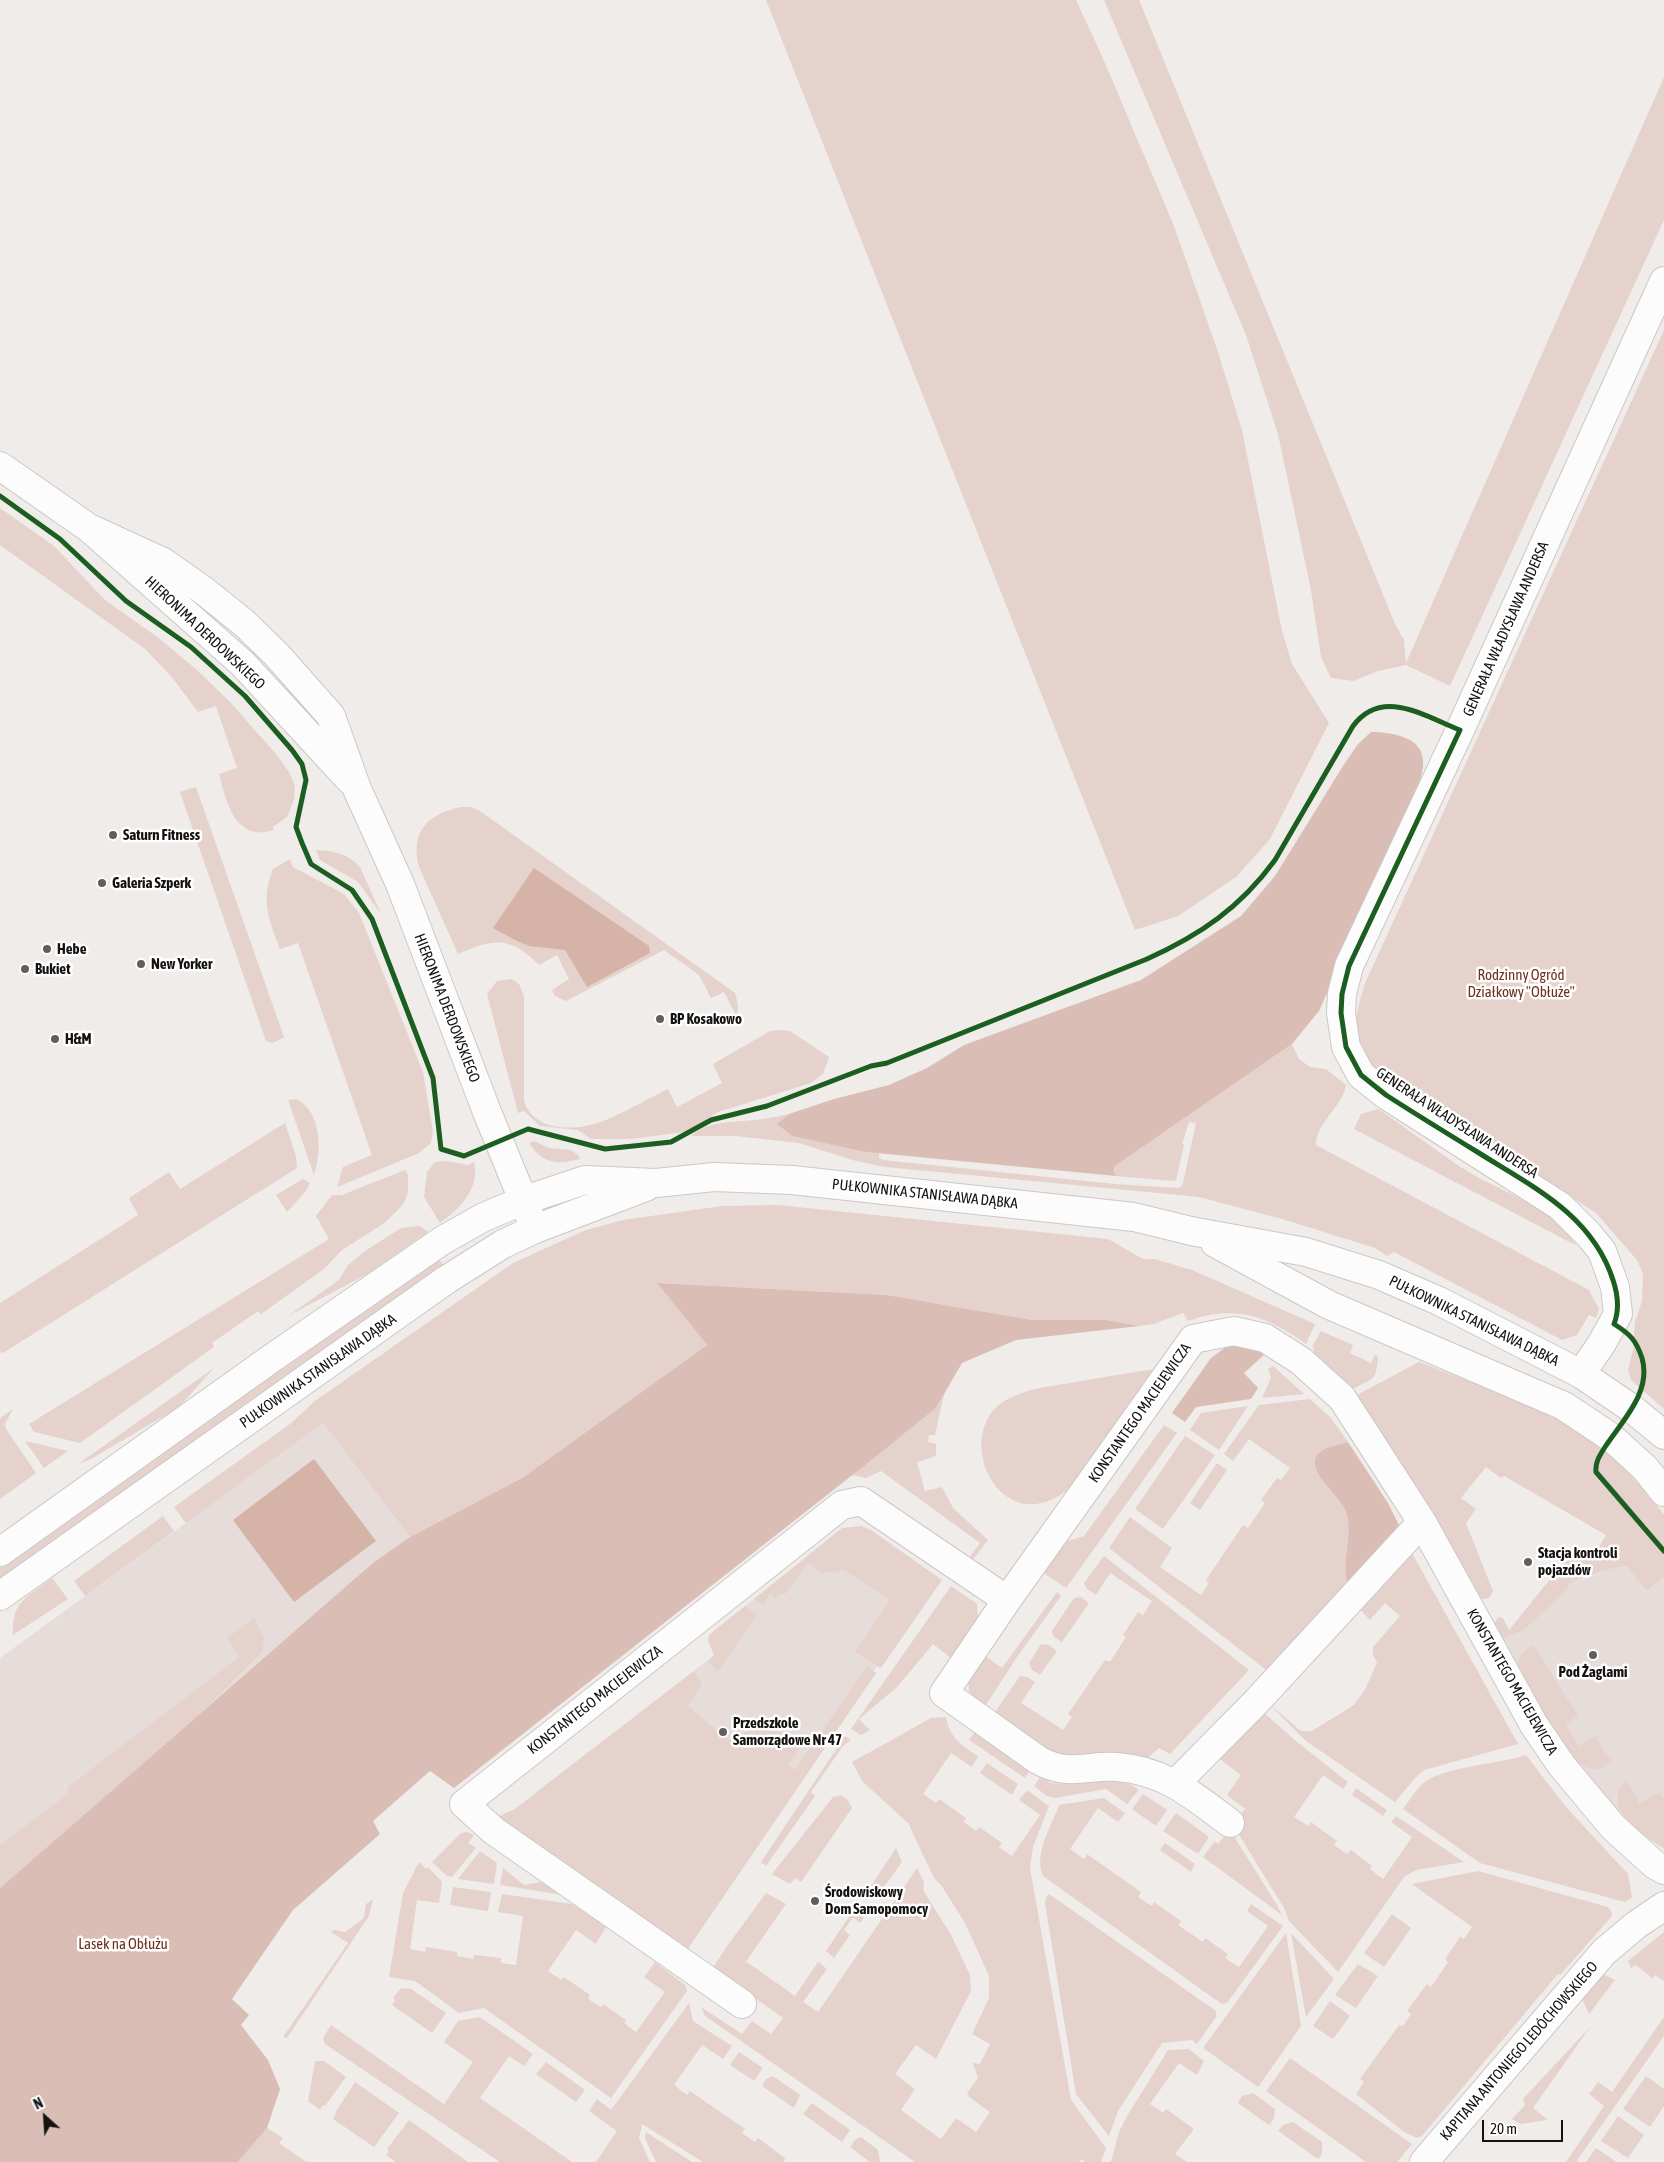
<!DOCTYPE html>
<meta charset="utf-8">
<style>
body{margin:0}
#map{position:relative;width:1664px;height:2162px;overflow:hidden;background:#efecea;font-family:"Asap Condensed",sans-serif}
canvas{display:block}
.north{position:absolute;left:20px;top:2092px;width:50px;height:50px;-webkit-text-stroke:4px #fff;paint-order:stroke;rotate:334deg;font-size:14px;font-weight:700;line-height:20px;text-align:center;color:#151312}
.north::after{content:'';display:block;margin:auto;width:18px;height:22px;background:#151312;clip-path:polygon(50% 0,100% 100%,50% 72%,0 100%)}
.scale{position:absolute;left:1482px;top:2120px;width:81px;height:22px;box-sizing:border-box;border:2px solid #151312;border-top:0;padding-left:6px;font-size:15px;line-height:18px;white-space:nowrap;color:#151312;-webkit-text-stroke:4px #fff;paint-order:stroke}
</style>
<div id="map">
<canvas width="1664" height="2162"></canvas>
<div class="north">N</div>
<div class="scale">20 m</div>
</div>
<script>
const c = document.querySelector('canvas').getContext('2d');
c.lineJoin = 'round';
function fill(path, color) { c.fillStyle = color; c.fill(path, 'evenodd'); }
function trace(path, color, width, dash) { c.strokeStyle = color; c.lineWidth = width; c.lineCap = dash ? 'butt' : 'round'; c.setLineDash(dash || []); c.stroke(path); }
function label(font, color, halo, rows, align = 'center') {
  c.font = font + ' "Asap Condensed",sans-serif'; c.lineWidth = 5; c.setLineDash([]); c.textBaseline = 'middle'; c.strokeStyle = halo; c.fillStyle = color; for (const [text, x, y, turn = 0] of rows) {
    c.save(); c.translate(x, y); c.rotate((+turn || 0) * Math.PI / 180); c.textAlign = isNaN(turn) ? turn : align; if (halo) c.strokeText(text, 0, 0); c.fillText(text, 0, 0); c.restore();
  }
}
fill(new Path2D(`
 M323,1423L410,1537L374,1562L0,1888V1658Z
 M819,1547L917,1608L686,1943L535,1793L716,1654L709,1635Z
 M1626,1566L1647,1591L1664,1577V1799L1660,1792L1639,1803L1616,1799L1621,1814L1602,1797L1581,1770L1501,1640L1524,1630L1569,1585L1608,1569Z`), '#e6ddda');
fill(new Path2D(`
 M766,0H1076L1102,56L1174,226L1217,349L1242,430L1282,631L1292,664L1329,723L1270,839L1236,877L1178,916L1135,930Z
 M1104,0H1139L1396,626L1404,640L1406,663L1664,77V220L1450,686L1406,665L1378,671L1353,681L1331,678L1321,657L1311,590L1278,434L1246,335Z
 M1664,330V1409L1631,1380L1628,1370L1633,1350L1635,1322L1642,1301L1643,1274L1637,1260L1596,1213L1389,1082C1381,1074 1367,1064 1362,1054C1350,1031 1358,1004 1366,981Z
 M0,508L54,546L105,600L160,639L197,670L230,702L276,754L289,772L295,786L294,800L287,817L273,827L274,830C235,843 226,801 219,774L237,768L216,706L198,712L171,676L145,649L0,545Z
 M196,787L284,1037L273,1043L266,1041L180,792Z
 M461,807H471L480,811L735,993C739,1006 742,1023 723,1022L721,1020L735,1013L724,992L711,998L699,975L664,950L566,1001L555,996L552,990L569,979L557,955L539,965C511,936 494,938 458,954L419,867C410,832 427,814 461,807Z
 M316,850C334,851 347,853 360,867L381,914L358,882L320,860Z
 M290,859L293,867L344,894L359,913L423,1072L433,1132L431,1143L419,1153L337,1187L343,1167L372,1155L298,943L280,949C269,919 260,901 273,869Z
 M512,979L519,984L524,996V1101C533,1130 570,1131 594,1124C616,1118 647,1099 668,1089L677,1107L722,1083L713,1064L770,1031L781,1030L790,1031L829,1057L823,1074L811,1083L718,1112L685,1132L631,1139H591L578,1130L540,1126L524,1111L518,1113L487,994L497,981Z
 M1292,1044L1299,1059L1310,1067L1326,1069L1346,1085C1342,1108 1316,1122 1316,1145L1589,1290L1599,1309L1596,1318L1589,1315L1577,1335L1562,1340L1394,1252L1387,1256L1375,1248L1282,1219L1199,1197L885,1167L852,1160L799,1143L735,1136H691C710,1119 738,1123 762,1119C771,1118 780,1116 789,1114L778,1124L792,1136L879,1153V1158L883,1160L1115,1184L1178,1188L1182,1186L1183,1183L1196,1123L1189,1122L1182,1144L1184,1145L1176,1180L1172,1181L1116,1176L1112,1170L1115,1166Z
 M296,1099C322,1112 322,1151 314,1175L288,1100Z
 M1378,1109C1408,1129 1436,1151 1467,1171C1503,1193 1554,1207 1577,1246L1354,1129L1361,1114Z
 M285,1123L296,1156L297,1168L3,1353L0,1352V1303L138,1215L129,1198L169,1172L180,1189Z
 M534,1141L549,1148L571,1150L579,1156L580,1159C557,1165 543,1164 529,1143Z
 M447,1161L468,1165L474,1162C481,1188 459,1209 440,1223L424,1197L427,1172L435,1162Z
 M405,1170L408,1175V1191L405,1201L401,1207L383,1224L342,1250L324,1269L261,1314L258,1311L212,1343L214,1347L80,1443L34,1432L29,1424L329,1239L316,1216L332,1195H342Z
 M303,1179L310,1183L306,1191L287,1212L276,1195Z
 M778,1205L1108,1239L1143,1259H1155L1192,1270L1315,1324L1306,1344C1268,1316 1234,1304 1188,1321L1183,1313L1154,1324L1139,1326L1106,1320H1032L887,1295L657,1283L707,1345L522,1478L410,1537L323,1423L186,1523L174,1507L290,1424L315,1401L513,1263L586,1230L623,1220L722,1206Z
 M420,1226L428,1232L369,1273L288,1316L339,1280L348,1265L365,1251L401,1228Z
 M439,1259L444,1266L0,1580V1568L337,1328Z
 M1321,1331L1353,1345L1350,1353L1371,1363L1375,1355L1378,1356C1376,1381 1375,1377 1355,1388H1351L1314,1355L1313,1345Z
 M1419,1362L1531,1405L1555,1417L1577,1430L1618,1462L1648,1494L1664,1515V1577L1647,1591L1626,1566C1606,1569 1587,1575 1569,1585L1568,1589L1524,1630L1501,1640L1494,1625L1498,1617L1503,1618L1509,1630L1576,1547L1593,1557L1606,1535L1504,1476L1501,1478L1486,1467L1461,1498L1476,1509L1466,1523L1493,1591L1489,1598L1482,1599L1478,1596L1355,1396Z
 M1273,1366L1304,1394L1262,1398L1271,1378L1268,1369Z
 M214,1368L179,1407L91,1459L78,1464Z
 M1155,1369L1070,1488C1000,1546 949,1433 1006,1400C1027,1388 1053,1386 1076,1382C1102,1377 1128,1373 1155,1369Z
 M944,1394L935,1435H929L928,1442L936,1444V1456L917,1462L925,1491L942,1487L953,1508L988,1540L972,1561L969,1558L980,1543L881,1471L866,1478L852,1475L936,1408Z
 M1310,1399L1331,1418L1348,1442C1337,1446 1320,1446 1315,1459C1310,1474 1341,1497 1346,1512C1354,1537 1339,1565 1349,1589L1270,1673L1109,1548L1130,1517L1172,1548L1160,1567L1201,1595L1209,1583L1206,1580L1243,1525L1248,1528L1265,1503L1261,1500L1277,1478L1281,1480L1290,1468L1249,1439L1233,1461L1224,1454L1259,1405Z
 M1248,1406L1219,1450L1190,1430L1201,1413Z
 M13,1409L5,1424L6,1429L36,1473L0,1499V1418Z
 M1164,1425L1177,1433L1066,1588L1042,1572L1064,1542L1084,1536Z
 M1185,1436L1215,1455L1163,1529L1135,1509Z
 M25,1441L68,1451L44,1468Z
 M1217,1463L1227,1470L1200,1510L1190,1503Z
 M163,1516L174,1531L85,1596L74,1581Z
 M861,1526L871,1530L942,1580L881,1668L855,1652L890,1600L842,1569L837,1573L835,1571L822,1573L808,1563L785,1594H780L776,1598L770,1594L763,1605L754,1599L842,1528Z
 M1406,1554L1413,1555L1518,1744L1424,1770L1416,1777L1395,1802L1306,1741L1267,1702L1301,1731H1312L1354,1705L1366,1688L1377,1662L1373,1655V1647L1400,1616L1385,1603L1370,1620L1358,1607Z
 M1104,1556L1249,1670L1170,1754L1159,1748L1144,1761L1063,1762L991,1718L1020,1676L1027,1677L1035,1682L1021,1703L1063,1730L1072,1717L1068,1714L1105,1660L1110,1662L1126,1637L1123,1635L1138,1612L1143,1615L1152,1601L1110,1573L1096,1595L1087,1589L1084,1583Z
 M52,1578L68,1599L13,1635C11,1601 28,1597 52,1578Z
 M951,1586L977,1604L978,1619L951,1658L933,1644L897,1687L859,1719L870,1730L861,1735L851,1729Z
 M1057,1592L1061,1596L1017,1657L982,1711C961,1691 967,1675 984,1655L1002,1668Z
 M1081,1597L1089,1603L1062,1642L1054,1637L1052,1631L1074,1598Z
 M745,1606L757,1615L718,1672L708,1661L714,1655L708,1641L709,1635Z
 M254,1618L264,1637L263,1651L205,1709L0,1888V1845L68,1794V1787L239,1657L227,1638Z
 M1041,1644L1049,1645L1057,1651L1040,1675L1032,1670L1029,1663Z
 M1534,1645L1578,1716L1566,1724L1579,1746L1596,1736L1604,1752L1612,1759C1600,1775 1587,1769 1573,1760L1516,1669C1519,1656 1523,1651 1534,1645Z
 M867,1666L876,1673L685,1953L497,1817L515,1809L694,1671L702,1683L688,1706L716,1730L735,1744L758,1717L802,1746L788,1765L795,1770Z
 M1261,1710L1297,1742L1348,1782L1343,1789L1323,1775L1294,1817L1308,1826L1311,1822L1337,1841L1334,1845L1347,1854L1351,1850L1372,1866L1370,1869L1383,1879L1412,1837L1391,1822L1396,1816L1464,1862L1416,1870L1404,1877L1338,1972L1289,1921L1284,1908L1233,1825L1245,1809L1227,1795L1241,1775L1217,1757Z
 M946,1717C949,1737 961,1745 978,1756L972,1767L951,1753L923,1794L936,1803L939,1799L966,1818L964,1822L976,1831L979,1827L1002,1843L999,1847L1012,1856L1040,1815L1019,1800L1027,1790L1049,1806L1033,1847L1030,1868L1071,2100L1106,2148L1101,2162H1085L1083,2159L1078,2162H915L705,2016L701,2007L742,2034L752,2021L771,2034L783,2018L713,1968L725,1949L766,1893L786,1904L745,1963L747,1962L795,1996L818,1962L827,1969L803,2002L818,2012L917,1868L924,1882L923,1890L951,1935L970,1975L971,1991L936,2059L916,2045L895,2074L915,2089L901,2110L941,2139L956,2118L976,2132L990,2112L969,2097L967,2093L978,2078L973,2063L980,2064L990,2044L972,2034L989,1998V1976L965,1923L941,1885L934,1878L908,1823L862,1781L852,1762L931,1718Z
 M977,1729L1033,1766L1025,1778L969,1740Z
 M845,1736L851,1740L843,1746L811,1792L815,1796L766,1866L761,1862Z
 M1526,1755L1566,1807L1628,1874L1632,1898L1625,1902L1480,1863L1403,1809C1409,1801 1415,1791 1422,1784C1440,1767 1501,1764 1526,1755Z
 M987,1763L1018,1784L1012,1795L980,1773Z
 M1041,1776L1051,1783L1062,1784L1114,1781L1130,1784L1139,1790L1127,1804L1106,1789L1055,1798L1047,1796L1034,1786Z
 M1627,1780L1639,1803L1660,1792L1664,1799V1849C1643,1834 1597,1808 1627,1780Z
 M1356,1788L1387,1810L1383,1816L1352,1795Z
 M1143,1794L1167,1810L1156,1826L1132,1809Z
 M841,1795L847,1799L852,1808L801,1882L795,1878L790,1884L772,1874L833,1797Z
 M1104,1798L1125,1813L1118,1822L1098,1808L1070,1849L1084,1859L1087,1854L1094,1859L1141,1892L1138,1897L1152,1906L1154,1902L1181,1921L1178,1925L1203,1942L1205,1938L1228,1954L1225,1958L1239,1967L1268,1926L1247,1911L1251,1904L1283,1926L1227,2003L1222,2004L1202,1990L1043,1876C1033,1855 1052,1825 1059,1805Z
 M1176,1813L1209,1837L1198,1854L1163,1831Z
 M1230,1830L1277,1905L1282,1915L1203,1857L1215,1841L1218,1844Z
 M467,1832L474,1835L468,1843L476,1848L452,1877L447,1876L432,1862L461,1833Z
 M1165,1843L1195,1864L1191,1872L1160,1850Z
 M896,1848L902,1862L876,1898L867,1892Z
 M480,1851L497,1863L494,1884L458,1879Z
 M419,1862L426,1869L428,1867L442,1882L439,1903L417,1900L410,1949L425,1952L426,1947L457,1952V1956L473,1959L474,1955L501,1958V1963L516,1965L523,1916L498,1912L502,1894L572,1904L606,1927L596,1944L576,1930L548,1971L561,1980L564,1977L590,1995L588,1999L601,2007L603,2004L626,2020L624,2023L636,2032L665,1992L644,1977L655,1962L685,1985L687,1991L611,2098L484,2008L459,2013L415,1981L389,1977L403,1893Z
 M503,1868L524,1885L553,1880L576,1897L500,1885Z
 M1478,1871L1608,1907L1611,1911L1612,1916L1561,1974L1557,1975L1422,2136L1417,2138L1404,2132L1356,2094L1364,2082L1360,2079L1399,2025L1403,2026L1411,2014L1407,2011L1427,1984L1431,1987L1448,1962L1445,1959L1460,1937L1464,1939L1472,1927L1412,1884Z
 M453,1887L491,1892L488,1911L450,1905Z
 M1049,1894L1216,2011V2017L1197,2044L1192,2040L1162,2043L1118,2111L1109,2136L1076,2094L1045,1903L1046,1897Z
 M373,1899L369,1916L287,2038L283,2037L348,1943L331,1932L334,1930L345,1932L364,1918L366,1904Z
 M859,1902L870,1909L860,1923L853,1917L844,1930L850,1935L834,1958L826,1951Z
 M1392,1914L1411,1928L1384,1967L1364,1953Z
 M1664,1932V1981L1655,1975L1653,1979L1636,1965L1631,1968L1628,1961Z
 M1286,1933L1301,2026L1258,2087L1203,2048Z
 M1291,1933L1334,1979L1306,2017Z
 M1358,1964L1378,1976L1356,2008L1335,1995Z
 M1603,1974L1615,1980L1589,2014L1581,1997Z
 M401,1988L411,1989L446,2013L432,2033L392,2005L395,2000L393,1998Z
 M1330,2001L1350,2016L1333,2039L1313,2026Z
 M689,2003L693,2021L732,2046L723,2059L702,2045L674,2085L687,2095L690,2091L745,2129L742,2133L755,2142L758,2138L785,2158L784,2162H703L642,2124L639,2138L650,2162H596L617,2131L589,2111L597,2099L611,2110Z
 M480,2017L533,2054L524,2066L509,2056L480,2098L572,2162H500L325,2044L323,2038L331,2025L444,2104L473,2062L444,2042L458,2021Z
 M1664,2017V2036L1576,2162H1566L1604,2106L1589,2094L1598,2082L1612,2092Z
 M1591,2026L1533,2108L1548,2120L1521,2124L1512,2119L1525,2105L1523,2099Z
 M1189,2049L1204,2061L1197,2075L1179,2063L1150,2104L1163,2113L1166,2109L1194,2129L1175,2154L1187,2162H1111L1119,2132L1126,2118L1168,2050Z
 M739,2052L763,2068L754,2081L730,2065Z
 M1290,2058L1412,2144L1397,2162H1366L1266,2091Z
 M315,2061H324L346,2077L325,2106L323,2105L320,2110L308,2101Z
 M546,2062L585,2090L576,2102L536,2074Z
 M773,2076L800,2095L794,2108L762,2086L766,2079Z
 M1646,2076L1664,2089V2106L1650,2127L1623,2109Z
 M355,2082L399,2113L374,2147L333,2119L336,2114L335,2113Z
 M1253,2093L1275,2109L1274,2119L1269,2125L1238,2103L1242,2096Z
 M812,2103L850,2130L842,2142L803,2114Z
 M1618,2116L1644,2135L1628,2158L1601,2141Z
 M409,2120L468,2162H396L386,2155L389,2151L387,2149Z
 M1293,2122L1322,2142V2154L1318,2159L1278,2131L1283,2125Z
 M267,2128L283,2138L279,2143L306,2162H238Z
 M646,2132L692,2162H656L645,2138Z
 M861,2137L878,2150L880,2162H870L850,2147L855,2140Z
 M1596,2148L1615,2161L1616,2162H1586Z`), '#e6d2cc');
fill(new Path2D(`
 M1371,732C1389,732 1422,736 1423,760C1424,768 1420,779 1418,788L1319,1011L1292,1044L1115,1166L1113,1170L1116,1176L866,1152L792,1136L777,1124L789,1114L834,1099L889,1085L927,1068L964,1045L1141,980L1241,916L1275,876L1343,766L1358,744Z
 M657,1283L887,1295L1032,1320H1106L1139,1326L1016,1340L962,1363L936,1408L869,1462L454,1788L430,1771L373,1821L380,1834L293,1910L232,1999L249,2015L241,2025L268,2060L280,2089L267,2128L238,2162H0V1888L374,1562L410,1537L522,1478L707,1345Z
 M1227,1346H1244L1265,1354L1244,1373L1258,1388L1251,1399L1196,1407L1185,1422L1172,1413L1211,1358Z
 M1348,1442L1388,1503L1403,1533L1349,1589C1339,1565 1354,1537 1346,1512C1341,1497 1310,1474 1315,1459C1320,1446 1337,1446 1348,1442Z`), '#dabeb5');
fill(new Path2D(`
 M534,868L649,946L650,953L587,987L565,950L529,946L517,941L493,928Z
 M314,1459L376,1541L294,1602L233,1520Z`), '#d5b3a7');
const minor = new Path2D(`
 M1581,1374L1602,1343L1618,1314L1615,1287L1602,1251L1589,1235L1560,1206L1386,1095L1361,1075L1346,1047L1341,1013L1342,994L1349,966L1460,730L1664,281
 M1176,1783L1257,1701L1422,1522
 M1230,1823C1194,1796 1164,1770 1117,1767C1085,1765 1069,1777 1038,1760L944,1693L1007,1600L1193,1339L1234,1331L1265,1338L1301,1361L1342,1398L1422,1522L1534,1725L1562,1766L1613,1827L1655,1865L1664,1870
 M742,2004L494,1831L464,1804L842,1505L861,1501L1007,1600
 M1424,2162L1604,1952L1636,1925L1664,1906`);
const tertiary = new Path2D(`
 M0,1552L272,1358L443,1240L484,1217L522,1201
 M0,1596L446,1280L503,1244L535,1229`);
const secondary = new Path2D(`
 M0,466L89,528L243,664L350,780
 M89,528L163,562L203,590L244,623L276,654L331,716L357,789L400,884L487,1112L535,1229L646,1187
 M522,1201L585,1180L656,1183L714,1177L792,1180L1134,1217L1191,1231L1306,1252L1379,1275L1439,1301L1581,1374L1631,1408L1664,1435
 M1215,1243L1329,1305L1564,1406L1612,1438L1645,1468L1664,1492`);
trace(minor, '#cbc8c7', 30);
trace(tertiary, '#cbc8c7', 30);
trace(secondary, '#cbc8c7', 30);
trace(minor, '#fdfcfc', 28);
trace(tertiary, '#fdfcfc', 28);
trace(secondary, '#fdfcfc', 28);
trace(new Path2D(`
 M0,496L60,539L126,601L191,647L245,696L292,750L302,764L306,780L296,827L302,843L311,864L352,890L372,919L433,1078L441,1149L464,1156L528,1129L605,1149L671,1142L711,1120L767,1106L871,1066L887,1063L1147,959C1200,935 1240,908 1275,860L1353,726C1382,687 1424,716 1460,730L1349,966L1342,994L1341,1013L1346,1047L1361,1075L1386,1095C1417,1115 1448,1134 1479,1153C1533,1187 1592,1215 1613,1280C1618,1295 1620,1309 1614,1324C1630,1334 1636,1340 1642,1358C1652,1392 1622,1421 1605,1447C1600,1455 1595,1462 1596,1472L1664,1551`), '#1b5e20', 5);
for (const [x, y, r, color] of [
 [113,835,5,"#615f5e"],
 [102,883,5,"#615f5e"],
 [47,949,5,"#615f5e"],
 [141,964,5,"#615f5e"],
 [25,969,5,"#615f5e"],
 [660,1019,5,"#615f5e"],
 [55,1039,5,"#615f5e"],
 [1528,1562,5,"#615f5e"],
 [1593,1655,5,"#615f5e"],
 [723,1732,5,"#615f5e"],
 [815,1901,5,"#615f5e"]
]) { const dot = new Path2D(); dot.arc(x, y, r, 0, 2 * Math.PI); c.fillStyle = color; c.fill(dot); trace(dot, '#fff', 2); }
label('15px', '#151312', '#fff', [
 ["GENERAŁA WŁADYSŁAWA ANDERSA",1506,629,-66],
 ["HIERONIMA DERDOWSKIEGO",205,633,43],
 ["HIERONIMA DERDOWSKIEGO",447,1008,69],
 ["GENERAŁA WŁADYSŁAWA ANDERSA",1457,1123,33],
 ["PUŁKOWNIKA STANISŁAWA DĄBKA",925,1194,6],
 ["PUŁKOWNIKA STANISŁAWA DĄBKA",1474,1321,26],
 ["PUŁKOWNIKA STANISŁAWA DĄBKA",318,1371,-35],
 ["KONSTANTEGO MACIEJEWICZA",1140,1413,-55],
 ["KONSTANTEGO MACIEJEWICZA",1512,1682,60],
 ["KONSTANTEGO MACIEJEWICZA",595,1700,-38],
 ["KAPITANA ANTONIEGO LEDÓCHOWSKIEGO",1519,2051,-49]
]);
label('bold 15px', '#151312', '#fff', [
 ["Saturn Fitness",123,835],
 ["Galeria Szperk",112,883],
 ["Hebe",57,949],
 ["New Yorker",151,964],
 ["Bukiet",35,969],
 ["BP Kosakowo",670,1019],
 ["H&M",65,1039],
 ["Stacja kontroli",1538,1553],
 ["pojazdów",1538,1570],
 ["Pod Żaglami",1593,1672,"center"],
 ["Przedszkole",733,1723],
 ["Samorządowe Nr 47",733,1740],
 ["Środowiskowy",825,1892],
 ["Dom Samopomocy",825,1909]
], 'left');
label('15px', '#6e311d', '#fff', [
 ["Rodzinny Ogród",1521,975],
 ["Działkowy \"Obłuże\"",1521,992],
 ["Lasek na Obłużu",123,1944]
]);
</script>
